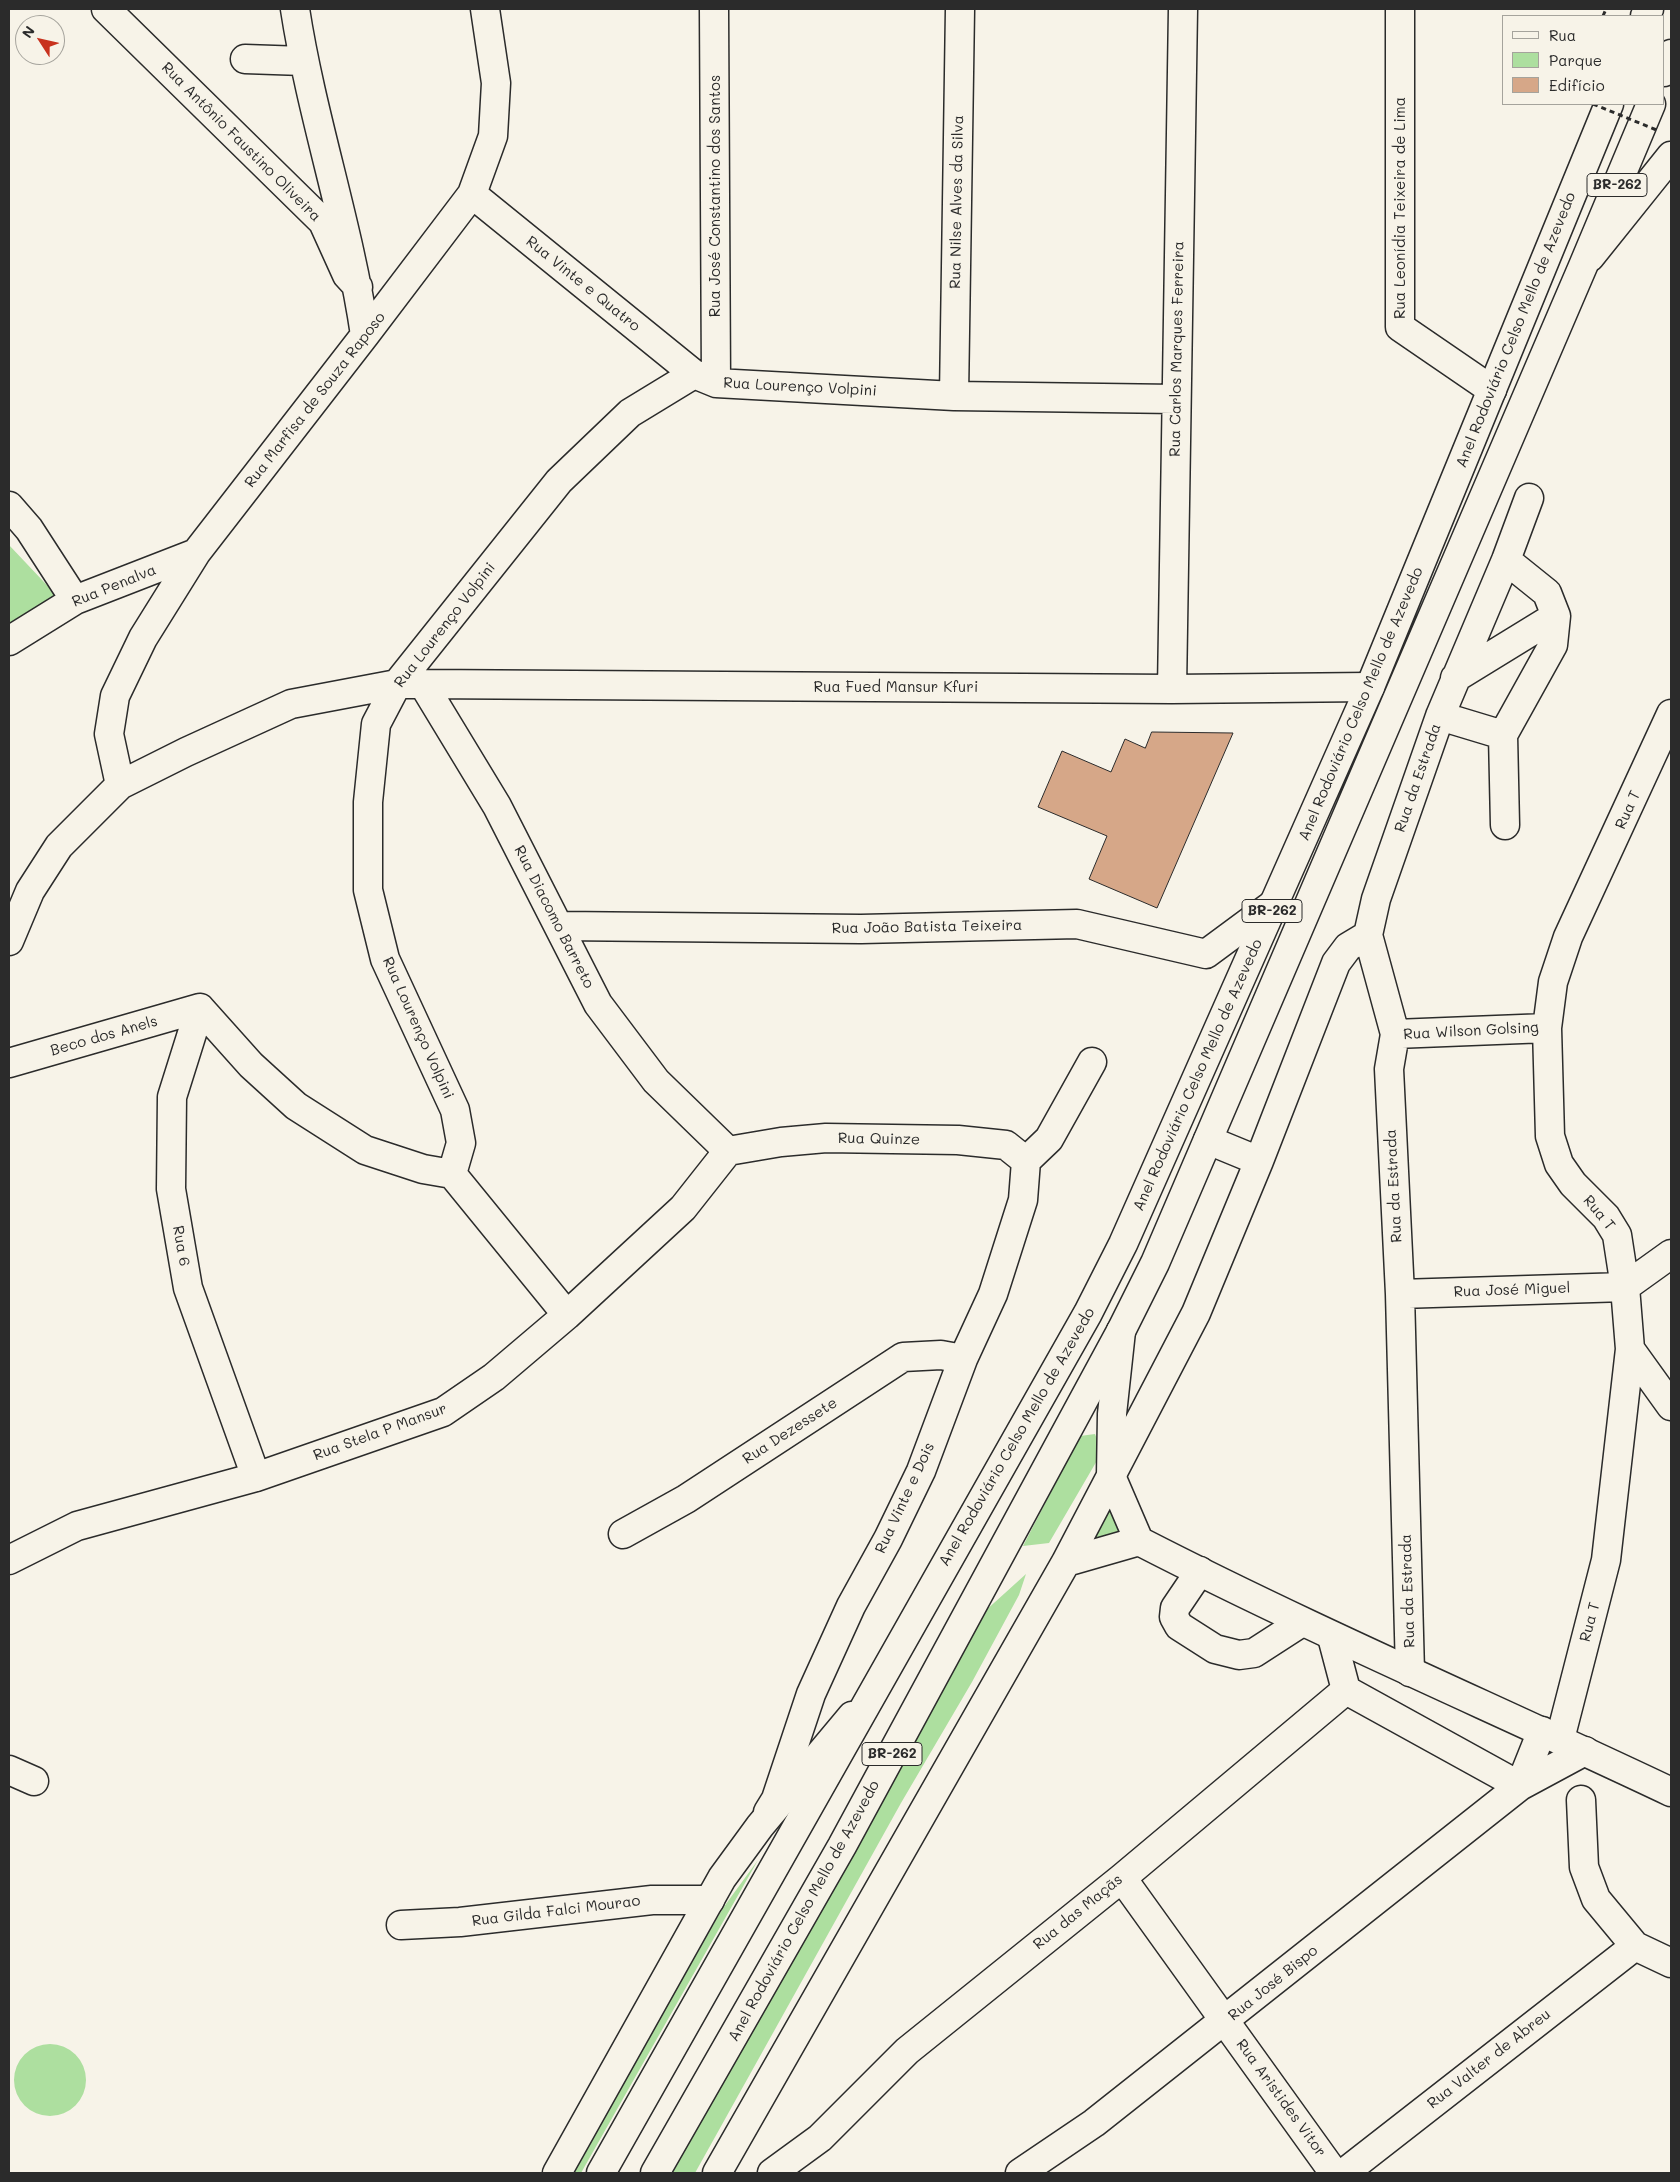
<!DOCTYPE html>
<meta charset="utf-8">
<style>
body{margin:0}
#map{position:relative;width:1680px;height:2182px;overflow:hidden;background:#f7f3e8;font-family:Mali,sans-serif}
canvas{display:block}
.frame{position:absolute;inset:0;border:10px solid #2b2b2b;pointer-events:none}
.legend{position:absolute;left:1502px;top:15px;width:162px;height:90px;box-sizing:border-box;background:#f7f3e8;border:1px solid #a5a39c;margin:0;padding:6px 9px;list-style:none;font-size:15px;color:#2b2b2b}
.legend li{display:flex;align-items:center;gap:10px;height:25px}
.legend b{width:25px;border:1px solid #a5a39c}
.north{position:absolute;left:15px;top:15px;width:50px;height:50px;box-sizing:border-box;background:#f7f3e8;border:1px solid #a5a39c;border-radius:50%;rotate:305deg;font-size:14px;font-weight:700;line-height:20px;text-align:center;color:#2b2b2b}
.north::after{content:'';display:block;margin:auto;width:18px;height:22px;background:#c8321e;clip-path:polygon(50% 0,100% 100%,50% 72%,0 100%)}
</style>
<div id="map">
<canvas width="1680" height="2182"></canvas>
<div class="frame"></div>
<ul class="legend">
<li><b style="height:6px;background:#f7f3e8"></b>Rua</li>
<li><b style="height:14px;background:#addf9f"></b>Parque</li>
<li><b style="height:14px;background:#d6a788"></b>Edifício</li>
</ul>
<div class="north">N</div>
</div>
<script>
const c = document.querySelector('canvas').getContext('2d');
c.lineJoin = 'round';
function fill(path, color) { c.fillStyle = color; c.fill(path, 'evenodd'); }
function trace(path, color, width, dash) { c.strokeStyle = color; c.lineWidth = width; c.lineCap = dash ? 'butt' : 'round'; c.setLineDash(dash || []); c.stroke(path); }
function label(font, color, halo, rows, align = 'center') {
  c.font = font + ' Mali,sans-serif'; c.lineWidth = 4; c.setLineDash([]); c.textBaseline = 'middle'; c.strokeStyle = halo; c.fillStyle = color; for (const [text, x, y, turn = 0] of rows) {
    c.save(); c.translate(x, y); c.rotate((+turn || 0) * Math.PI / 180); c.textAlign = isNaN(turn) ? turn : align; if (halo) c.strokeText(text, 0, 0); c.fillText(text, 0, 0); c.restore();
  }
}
fill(new Path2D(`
 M9,545L61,600L9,632Z
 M1095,1434L1102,1452L1049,1543L1023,1546L1080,1436Z
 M1113,1501L1126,1532L1092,1541Z
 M1026,1574L1019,1595L972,1682L901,1803L695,2173H669L984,1612Z
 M758,1860L581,2173H567L723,1908Z
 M14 2080a36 36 0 1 1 72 0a36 36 0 1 1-72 0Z`), '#addf9f');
const building = new Path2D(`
 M1152,732L1233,733L1157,908L1089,879L1107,836L1038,807L1062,751L1111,772L1125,739L1145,748Z`);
fill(building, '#d6a788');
trace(building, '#2b2b2b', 1);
const minor = new Path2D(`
 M106,9L323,222L347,275L358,287
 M295,9C312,119 349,225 365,335
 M714,9L716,383
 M1400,9V327L1492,390
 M245,59L303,61
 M472,194L694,374L716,383L954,396L1176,399
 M1590,257L1671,156
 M954,396L960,9
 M9,506L29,529L75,600
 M9,641L75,600L196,553
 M1455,678L1556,616
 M423,684L1172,689L1370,687
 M1172,689L1183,9
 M1440,716L1503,735
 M1503,735L1553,645L1556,616L1547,593L1506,560
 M1503,735L1505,825
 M120,785L109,734L115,696L143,638L196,553L365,335L472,194L493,136L496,83L485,9
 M560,926L861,929L1077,924L1206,954L1275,903
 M9,941L30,891L59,846L120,785L186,752L291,704L397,684H423L497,806L598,1004L656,1081L728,1151
 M200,1008L251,1065L296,1106L365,1150L423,1169L452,1174L461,1143L455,1110L385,959L368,890V802L376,724L397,684L559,481L630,413L694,374
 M200,1008L172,1097L171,1189L188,1288L256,1477
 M1395,1034L1547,1028
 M9,1063L200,1008
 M1208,1140L1259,1161
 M728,1151L781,1142L826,1138L958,1140L1006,1145L1026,1161
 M1026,1161L1049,1139L1092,1062
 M452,1174L567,1315
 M1400,1294L1625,1287L1671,1254
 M1630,1349L1671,1406
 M1111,1476L1196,1313L1259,1161L1336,963L1348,947L1368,935
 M623,1534L686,1499L903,1357L941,1355L963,1359
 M9,1560L77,1526L256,1477L443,1412L494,1377L567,1315L683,1208L728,1151
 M1200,1571L1175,1608L1174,1617L1179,1626L1215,1649L1239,1655L1254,1653L1302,1622
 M1410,1672L1400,1294L1389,1069L1395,1034L1368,935L1376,899L1440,716L1506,560L1529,498
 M1346,1690L1520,1786
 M1560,1739L1606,1560L1630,1349L1625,1287L1617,1235L1606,1217L1573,1184L1559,1164L1550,1136L1547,1028L1553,982L1568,937L1671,714
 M9,1770L34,1781
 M1520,1786L1542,1731
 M1581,1800L1584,1867L1596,1899L1635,1946L1671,1963
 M768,1812L776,1799L811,1694L851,1606L888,1539L921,1471L963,1359L993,1294L1023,1200L1026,1161
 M1122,1878L1334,2173
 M401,1925L460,1922L652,1900H710
 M772,2173L820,2138L907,2051L1122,1878L1346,1690L1332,1637
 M1020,2173L1094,2123L1520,1786L1585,1751
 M1344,2173L1635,1946`);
const major = new Path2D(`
 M1111,1476L1139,1541C1314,1631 1494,1708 1671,1792
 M1066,1562L1139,1541
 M557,2173L722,1878L760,1826L852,1716
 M717,2173L1066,1562L1111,1476L1112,1414L1121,1331`);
const highway = new Path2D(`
 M1645,16L1649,9
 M1664,72L1671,54
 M601,2173L1088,1313L1123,1244L1370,687L1609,104
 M655,2173L842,1846L1121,1331L1155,1263L1583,266L1651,104`);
trace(minor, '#2b2b2b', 31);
trace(major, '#2b2b2b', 31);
trace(highway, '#2b2b2b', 31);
trace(new Path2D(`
 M1603,16L1606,9`), '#2b2b2b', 3, [5, 4]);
trace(minor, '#f7f3e8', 28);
trace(major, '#f7f3e8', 28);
trace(highway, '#f7f3e8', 28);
trace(new Path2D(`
 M1593,104L1659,131`), '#2b2b2b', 3, [5, 4]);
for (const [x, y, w] of [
 [1617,185,60],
 [1272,911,60],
 [892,1754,60]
]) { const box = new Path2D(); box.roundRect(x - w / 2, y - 11.5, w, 23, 4); c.fillStyle = '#f7f3e8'; c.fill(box); trace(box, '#2b2b2b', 1); }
label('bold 14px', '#2b2b2b', null, [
 ["BR-262",1617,185],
 ["BR-262",1272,911],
 ["BR-262",892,1754]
]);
label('15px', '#2b2b2b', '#f7f3e8', [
 ["Rua Antônio Faustino Oliveira",241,142,45],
 ["Rua José Constantino dos Santos",715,196,-90],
 ["Rua Nilse Alves da Silva",957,202,-89],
 ["Rua Leonídia Teixeira de Lima",1400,208,-90],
 ["Rua Vinte e Quatro",583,284,39],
 ["Anel Rodoviário Celso Mello de Azevedo",1516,330,-68],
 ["Rua Carlos Marques Ferreira",1177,349,-89],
 ["Rua Lourenço Volpini",800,387,3],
 ["Rua Marfisa de Souza Raposo",315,400,-52],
 ["Rua Penalva",114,586,-22],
 ["Rua Lourenço Volpini",445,625,-52],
 ["Rua Fued Mansur Kfuri",896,687],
 ["Anel Rodoviário Celso Mello de Azevedo",1361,704,-67],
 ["Rua da Estrada",1418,778,-71],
 ["Rua T",1628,810,-66],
 ["Rua Diacomo Barreto",554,917,63],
 ["Rua João Batista Teixeira",927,927,-1],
 ["Rua Lourenço Volpini",418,1028,66],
 ["Rua Wilson Golsing",1471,1031,-3],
 ["Beco dos Anels",104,1036,-16],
 ["Anel Rodoviário Celso Mello de Azevedo",1198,1075,-66],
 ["Rua Quinze",879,1139,1],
 ["Rua da Estrada",1394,1186,-93],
 ["Rua T",1599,1213,50],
 ["Rua 6",181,1246,80],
 ["Rua José Miguel",1512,1290,-2],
 ["Rua Dezessete",790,1431,-33],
 ["Rua Stela P Mansur",380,1432,-20],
 ["Anel Rodoviário Celso Mello de Azevedo",1017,1437,-60],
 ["Rua Vinte e Dois",905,1498,-65],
 ["Rua da Estrada",1408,1591,-92],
 ["Rua T",1590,1622,-75],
 ["Rua Gilda Falci Mourao",556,1911,-7],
 ["Anel Rodoviário Celso Mello de Azevedo",804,1911,-61],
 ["Rua das Maçãs",1078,1912,-39],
 ["Rua José Bispo",1273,1983,-39],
 ["Rua Valter de Abreu",1489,2059,-38],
 ["Rua Aristides Vitor",1281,2098,54]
]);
</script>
